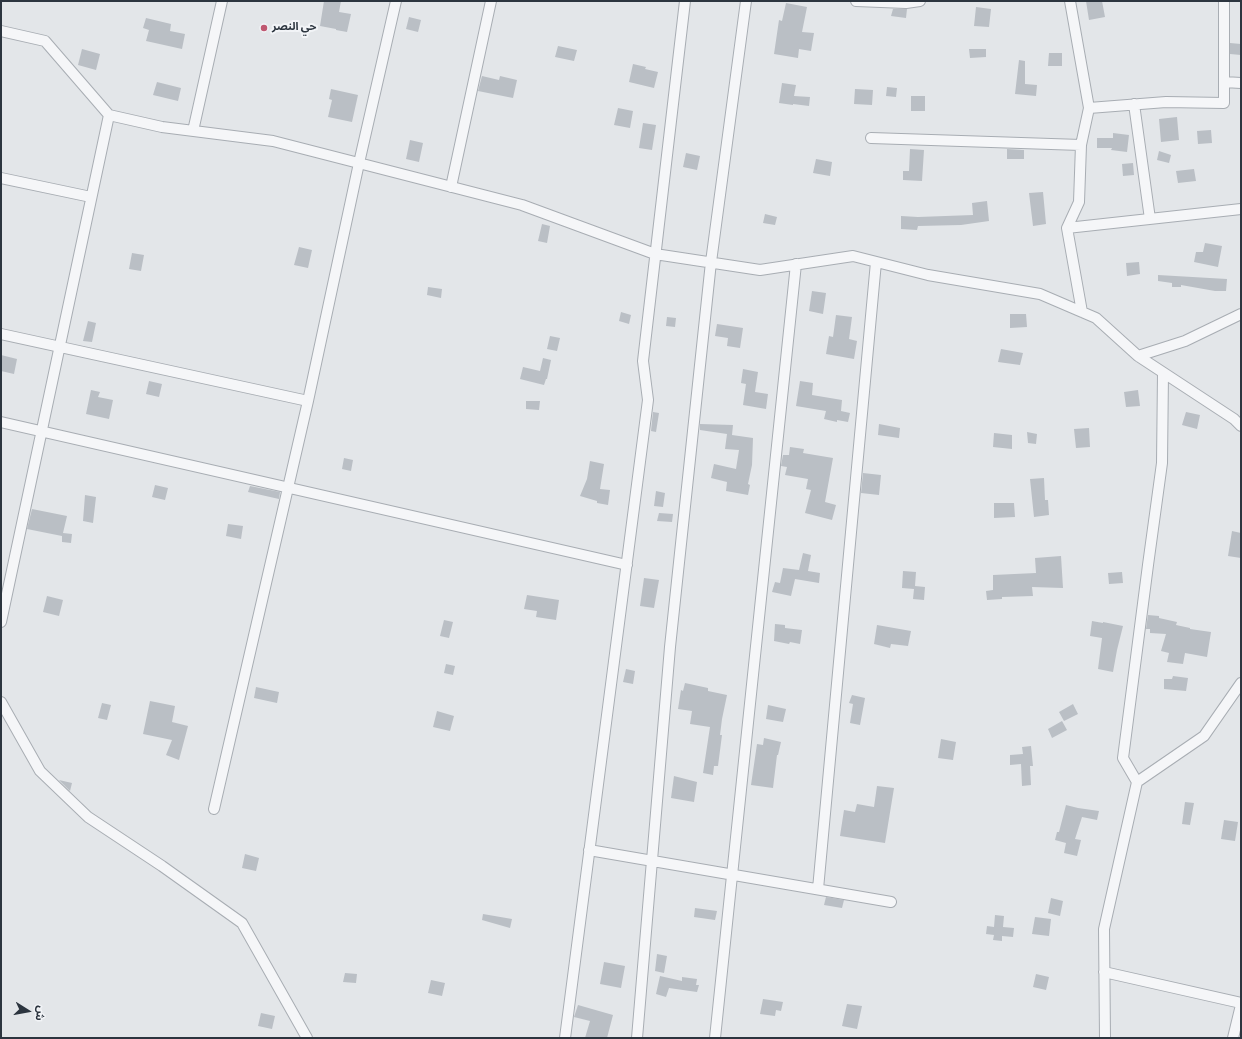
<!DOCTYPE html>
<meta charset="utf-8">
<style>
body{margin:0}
#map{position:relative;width:1242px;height:1039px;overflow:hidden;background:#e3e6e9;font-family:"Source Sans 3","Noto Sans Arabic",sans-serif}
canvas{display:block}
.frame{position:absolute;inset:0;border:2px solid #2c353f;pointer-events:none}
.north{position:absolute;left:8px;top:991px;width:40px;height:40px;-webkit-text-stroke:3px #f2f4f7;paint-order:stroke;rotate:101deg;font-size:11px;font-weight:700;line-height:16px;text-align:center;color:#2c353f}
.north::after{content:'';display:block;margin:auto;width:14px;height:18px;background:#2c353f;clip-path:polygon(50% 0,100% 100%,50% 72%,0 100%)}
</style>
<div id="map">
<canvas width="1242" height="1039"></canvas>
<div class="frame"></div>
<div class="north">ش</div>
</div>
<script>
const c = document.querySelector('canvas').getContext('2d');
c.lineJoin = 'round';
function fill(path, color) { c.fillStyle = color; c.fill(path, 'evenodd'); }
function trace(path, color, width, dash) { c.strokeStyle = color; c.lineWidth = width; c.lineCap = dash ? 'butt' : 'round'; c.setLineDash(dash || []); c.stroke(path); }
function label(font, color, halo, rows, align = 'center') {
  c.font = font + ' "Source Sans 3","Noto Sans Arabic",sans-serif'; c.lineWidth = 4; c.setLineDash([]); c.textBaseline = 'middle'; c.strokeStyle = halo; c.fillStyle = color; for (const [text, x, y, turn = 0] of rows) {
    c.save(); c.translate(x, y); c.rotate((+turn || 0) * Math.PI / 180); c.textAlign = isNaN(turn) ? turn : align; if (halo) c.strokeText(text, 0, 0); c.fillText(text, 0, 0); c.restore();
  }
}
fill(new Path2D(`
 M324,1H341L339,12L351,14L347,32L336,30V29L320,26Z
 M1086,1H1102L1105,17L1089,20Z
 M786,3L807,7L802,32L814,33L811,51L799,49L798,58L774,54L779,20L782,21Z
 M976,7L991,9L989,27L974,26Z
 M893,9H907L906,18L891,16Z
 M409,17L421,20L418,32L406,29Z
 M146,18L171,24L170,31L185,34L182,49L146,41L149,30L143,28Z
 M1230,43L1241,44V55L1230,54Z
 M558,46L577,50L574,61L555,57Z
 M82,49L100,54L96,70L78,65Z
 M969,49H986V57L970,58Z
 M1049,53H1062V66H1048Z
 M1019,60L1025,61V84L1037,85L1036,96L1015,94Z
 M633,64L646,67L645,69L658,72L654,88L629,82Z
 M482,76L499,80L500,76L517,80L513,98L478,91Z
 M157,82L181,88L178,101L153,95Z
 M782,83L796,85L794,96L810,97L809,106L793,104V105L779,103Z
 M887,87L897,88L896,97L886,96Z
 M331,89L358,95L352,122L328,117L332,100L329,99Z
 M855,89L873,90L872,105L854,104Z
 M911,96H925V111H911Z
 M618,108L633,111L630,128L614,125Z
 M1177,117L1179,140L1161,142L1159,119Z
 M643,123L656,125L652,150L639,148Z
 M1211,130L1212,143L1198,144L1197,131Z
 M1113,133L1129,135L1127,152L1111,150L1112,148H1097V138H1113Z
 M410,140L423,143L419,162L406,159Z
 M910,149L924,150L922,181L903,180V171H909Z
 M1007,149L1024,150V159H1007Z
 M1159,151L1171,155L1169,163L1157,160Z
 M686,153L700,156L697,170L683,167Z
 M816,159L832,162L830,176L813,173Z
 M1133,163L1134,175L1123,176L1122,164Z
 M1194,169L1196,181L1178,183L1176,171Z
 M1043,192L1046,224L1033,226L1029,193Z
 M987,201L989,221L961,225L918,226L917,230L901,229V216L918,217L973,215L972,203Z
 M765,214L777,217L775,225L763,223Z
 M542,224L550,226L547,243L538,241Z
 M1205,243L1222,246L1218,267L1194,262L1196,252H1203Z
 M299,247L312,250L308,268L294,265Z
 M132,253L144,255L141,271L129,269Z
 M1139,262L1140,274L1127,276L1126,263Z
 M1158,275L1227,279L1226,291H1215L1181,285V287H1172V283L1158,281Z
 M428,287L442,289L441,298L427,295Z
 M812,291L826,293L823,314L809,311Z
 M621,312L631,315L629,324L619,321Z
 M1010,314H1026L1027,327L1010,328Z
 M836,315L852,317L849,339L857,341L854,359L826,354L829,336L833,337Z
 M667,317L676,318L675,327L666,326Z
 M88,321L96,323L92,342L83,341Z
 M717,324L743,328L740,348L727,346L728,338L715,336Z
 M550,336L560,338L557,351L547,349Z
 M1001,349L1023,353L1020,365L998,362Z
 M1,355L17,359L14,374L1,371Z
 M543,358L551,360L547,379H546L544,385L520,379L523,367L540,371Z
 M743,369L758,372L755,392L768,394L766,409L743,405L746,384L741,383Z
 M149,381L162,384L159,397L146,394Z
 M800,381L813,383L812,395L842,400L841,411L850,413L848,422L837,420V422L824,419L826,411L796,406Z
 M91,390L100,392L98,397L113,400L109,419L86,414Z
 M1138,390L1140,406L1126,407L1124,392Z
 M526,401H540L539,410L526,409Z
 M653,412L659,413L656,432L651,431Z
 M1186,412L1200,415L1197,429L1182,425Z
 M700,424L733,425L732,435L753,438L752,465L748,484L750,485L748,495L726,491L727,482L711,478L714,464L736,469L739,450L725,449L727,434L700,430Z
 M879,424L900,428L899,438L878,435Z
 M1089,428L1090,447L1076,448L1074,429Z
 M1027,432L1037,434L1036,444L1028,443Z
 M994,433L1012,435V449L993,447Z
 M790,447L804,449L803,453L833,458L825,502L836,505L832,520L805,513L811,490L806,489L808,479L785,475L787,467L781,466L783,455H789Z
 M344,458L353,460L351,471L342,469Z
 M590,461L604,464L600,489L610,490L608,505L597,503V501L580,496L587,479Z
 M863,473L881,475L879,495L861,493Z
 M1044,478L1045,500H1048L1049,515L1034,517L1030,479Z
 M155,485L168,488L165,500L152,497Z
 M250,486L280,492L279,499L248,492Z
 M656,491L665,493L663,507L654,506Z
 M85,495L96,497L93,523L83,521Z
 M994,503H1014L1015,517L994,518Z
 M32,509L67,516L63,533L72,534L71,543L62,542V536L27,529Z
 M659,513L673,514L672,522L657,521Z
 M228,524L243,526L241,539L226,536Z
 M1232,531L1241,533V558L1228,556Z
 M803,553L811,555L808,571L820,573L819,583L795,579L791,596L772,592L775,582L780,583L783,568L799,570Z
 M1061,556L1063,588L1032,587L1033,596L1002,597V599L987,600L986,591L993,590V575L1036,573L1035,558Z
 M903,571L916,572L915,586L925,587L924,600L913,599L914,589L902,588Z
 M1122,572L1123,583L1109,584L1108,573Z
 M644,578L659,580L654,608L640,606Z
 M527,595L559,600L556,620L536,617L537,611L524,609Z
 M47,596L63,600L59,616L43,612Z
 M1148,615L1159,616V618L1177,622L1176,625L1190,628V629L1211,632L1207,657L1185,653L1183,664L1167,662L1169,653L1161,651L1166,634L1150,633V629H1146Z
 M444,620L453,622L449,638L440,636Z
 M1092,621L1103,623V622L1123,626L1117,650L1113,672L1098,669L1102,638L1090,636Z
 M775,624L785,625V628L802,630L800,644L790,642L789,644L774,641Z
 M877,625L911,631L908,646L891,644L890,648L874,644Z
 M446,664L455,666L453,675L444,673Z
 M626,669L635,671L633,684L623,682Z
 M1173,676L1188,678L1186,691L1164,689V679H1172Z
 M685,683L708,688V691L727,695L722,719L720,735H722L718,766H714L713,775L703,773L710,727L690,724L692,711L678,709L681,690L683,691Z
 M256,687L279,692L277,703L254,698Z
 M852,695L865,698L860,725L850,723L853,704L849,703Z
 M150,701L175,706L172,722L188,726L179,760L166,755L172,740L143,734Z
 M102,703L111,705L107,720L98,718Z
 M1073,704L1078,714L1064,721L1059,712Z
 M768,705L786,709L783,722L766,719Z
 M437,711L454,716L450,731L433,727Z
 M1062,721L1067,730L1052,738L1048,729Z
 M764,738L781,742L778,755H777L773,788L751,785L757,744L763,745Z
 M941,739L956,742L953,760L938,758Z
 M1031,746L1033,766H1030L1031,785L1022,786L1021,764L1010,765V755L1023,754L1022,747Z
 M674,776L697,782L694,802L671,798Z
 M59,780L72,783L70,791Z
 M877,786L894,788L885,843L840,836L844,810L855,812L857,804L874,807Z
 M1185,802L1194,803L1190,825L1182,824Z
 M1066,805L1078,808L1099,811L1097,820L1082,817L1075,839L1081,840L1077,856L1064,853L1066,843L1055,840L1057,832H1059Z
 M1224,820L1238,822L1235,841L1221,839Z
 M245,854L259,858L256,871L242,868Z
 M826,897L844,900L842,908L824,905Z
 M1051,898L1063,901L1060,916L1048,913Z
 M695,908L717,911L715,920L694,917Z
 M483,914L512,919L510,928L482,920Z
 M995,915L1004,916L1003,927L1014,928L1013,937L1002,936V941L993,940L994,935L986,934L987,926L994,927Z
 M1035,917L1051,919L1049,936L1032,934Z
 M657,954L667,956L664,973L655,971Z
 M604,962L625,966L621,988L600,984Z
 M345,973L357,974L356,983L343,982Z
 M1036,974L1049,977L1046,990L1033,987Z
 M660,976L682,981V977L697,979L696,985H699L697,992L669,988L666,997L656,994Z
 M431,980L445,983L442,996L428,993Z
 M763,999L783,1002L781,1011L776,1010L775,1016L760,1014Z
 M847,1004L862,1006L857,1029L842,1026Z
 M578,1005L613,1015L607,1038H585L590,1021L574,1017Z
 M261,1013L275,1016L272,1029L258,1026Z`), '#babfc5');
const minor = new Path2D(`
 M856,1L906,3L920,1
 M1070,1L1089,108L1081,145L1079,202L1067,228L1082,312
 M1224,1V82L1241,83
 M1,31L45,41L109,115L162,127L273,141L522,205L655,254L760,270L853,256L928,275L1040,294L1096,318L1138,356L1185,341L1241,314
 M1134,104L1150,219
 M1089,108L1166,102L1224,103V82
 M193,131L222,1
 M871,138L1081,145
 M1,178L91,197
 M451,187L491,1
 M1067,228L1241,209
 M1,334L308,401
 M1138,356L1234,419L1241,426
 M1,422L627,565
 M1,622L109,115
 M1,702L40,771L88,817L162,866L242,923L307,1038
 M1137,782L1123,758L1148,565L1162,463L1163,373
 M214,809L308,401L359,163L396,1
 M589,850L891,902
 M818,889L876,262
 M1104,972L1241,1003
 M565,1038L648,400L643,361L685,1
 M637,1038L670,647L711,262L746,1
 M715,1038L796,264
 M1105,1038L1104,929L1137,782L1204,736L1241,683
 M1233,1038L1241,1005`);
trace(minor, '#a8adb3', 12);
trace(minor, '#f5f6f8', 10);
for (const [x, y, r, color] of [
 [264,28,4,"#bf5770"]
]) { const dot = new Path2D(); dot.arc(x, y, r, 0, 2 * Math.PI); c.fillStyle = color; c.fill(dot); trace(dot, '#f2f4f7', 1.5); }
label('bold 11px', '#2c353f', '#f2f4f7', [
 ["حي النصر",272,28]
], 'left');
</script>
